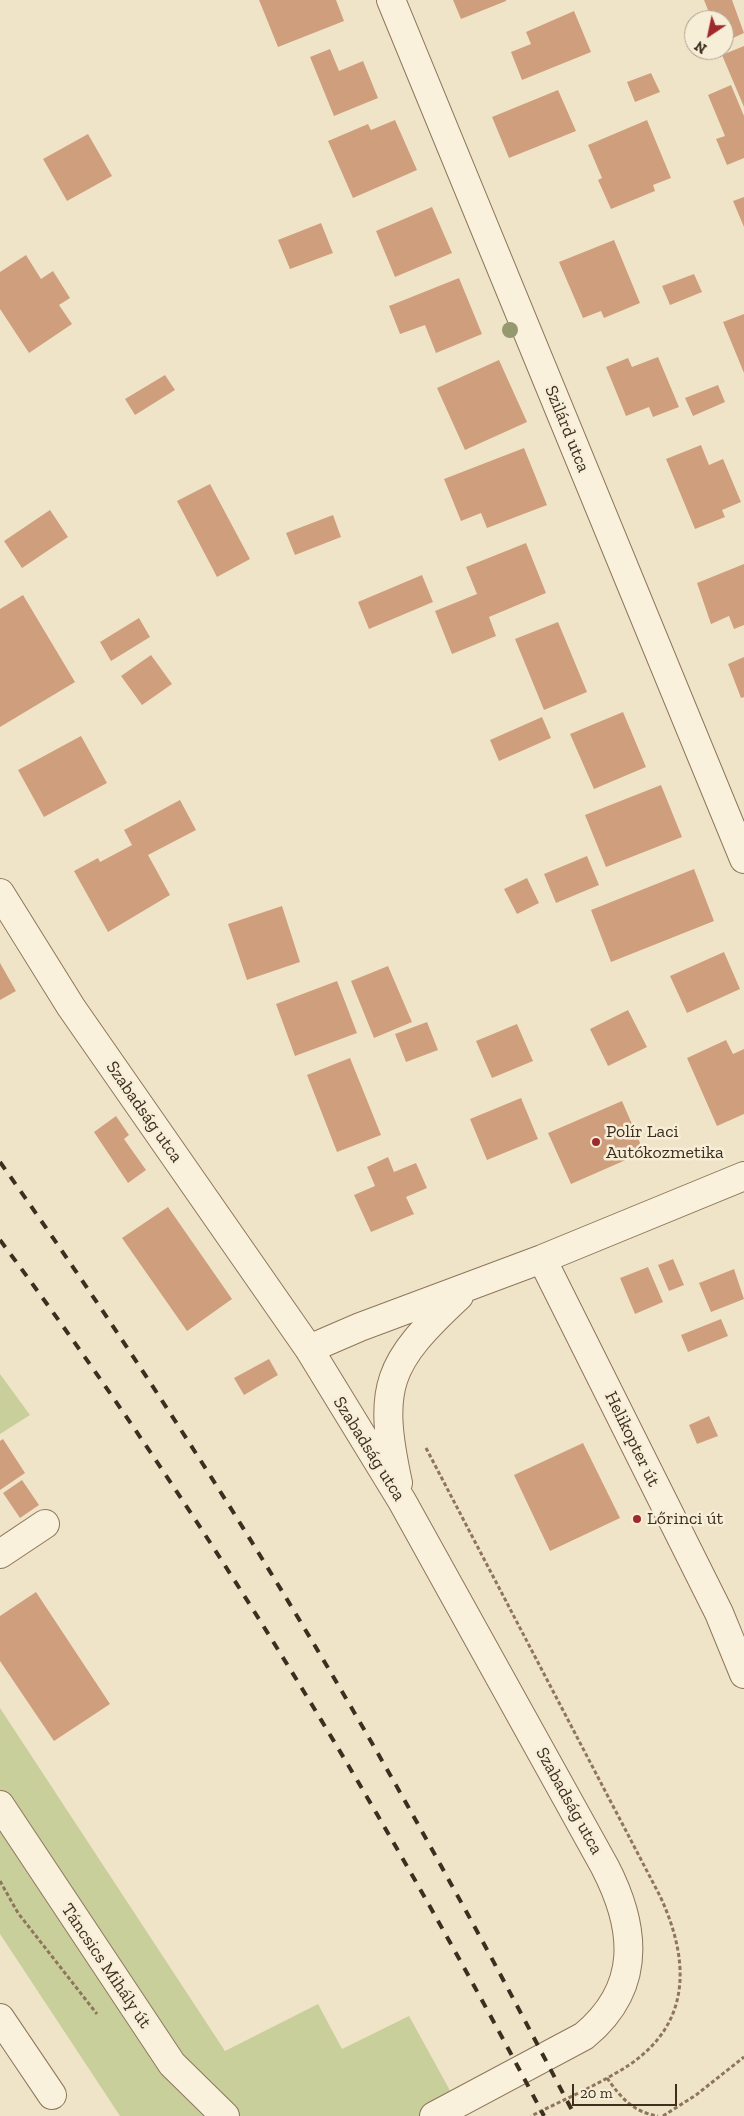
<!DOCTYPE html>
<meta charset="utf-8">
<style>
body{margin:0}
#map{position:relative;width:744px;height:2116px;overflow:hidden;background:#f0e4c8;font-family:"Zilla Slab",serif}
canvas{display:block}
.north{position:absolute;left:684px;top:10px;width:50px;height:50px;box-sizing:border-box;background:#f7eed8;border:1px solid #ada18e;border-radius:50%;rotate:214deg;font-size:14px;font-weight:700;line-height:20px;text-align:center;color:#3d2e20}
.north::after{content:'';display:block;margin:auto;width:18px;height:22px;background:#9e2a2b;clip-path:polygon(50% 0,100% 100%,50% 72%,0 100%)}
.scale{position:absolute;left:572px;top:2084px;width:105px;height:22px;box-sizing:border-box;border:2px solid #3d2e20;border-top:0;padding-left:6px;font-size:15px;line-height:18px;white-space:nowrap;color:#3d2e20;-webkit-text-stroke:4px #f7eed8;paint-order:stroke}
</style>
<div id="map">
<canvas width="744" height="2116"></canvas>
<div class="north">N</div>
<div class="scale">20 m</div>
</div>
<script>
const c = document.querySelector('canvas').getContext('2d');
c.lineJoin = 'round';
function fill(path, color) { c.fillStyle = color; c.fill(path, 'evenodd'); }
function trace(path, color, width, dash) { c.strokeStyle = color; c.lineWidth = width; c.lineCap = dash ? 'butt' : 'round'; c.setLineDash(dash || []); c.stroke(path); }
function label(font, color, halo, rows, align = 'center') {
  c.font = font + ' "Zilla Slab",serif'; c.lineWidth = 5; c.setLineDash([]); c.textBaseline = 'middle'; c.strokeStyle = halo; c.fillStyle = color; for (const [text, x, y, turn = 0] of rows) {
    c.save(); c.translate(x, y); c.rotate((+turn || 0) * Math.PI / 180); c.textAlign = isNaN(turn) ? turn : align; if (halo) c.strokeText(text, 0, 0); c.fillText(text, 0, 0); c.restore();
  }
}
fill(new Path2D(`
 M0,1374L30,1415L0,1434Z
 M0,1708L225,2051L318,2004L342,2049L409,2016L464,2116H120L0,1934Z`), '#c9cf9b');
fill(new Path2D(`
 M259,0H336L344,21L278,47Z
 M453,0H506V1L461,19Z
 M704,0H732L744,33L724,42V20H712Z
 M574,11L591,52L522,80L511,52L531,44L526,32Z
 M744,46V107L722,55Z
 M330,49L339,71L363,61L378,98L334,116L310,57Z
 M651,73L660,92L635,102L627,82Z
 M731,85L744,116V158L727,165L716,139L725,136L708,95Z
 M558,90L576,131L509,158L492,117Z
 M395,120L417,170L353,198L328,141L368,124L371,130Z
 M647,120L671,178L653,185L655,191L611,209L598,180L602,178L588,145Z
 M88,134L112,176L67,201L43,159Z
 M744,197V227L733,201Z
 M432,207L452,253L395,277L376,231Z
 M321,223L333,253L290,269L278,240Z
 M614,240L640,303L604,318L601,311L583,318L559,262Z
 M26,255L41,279L53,271L70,298L59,305L72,324L29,353L0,309V272Z
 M694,274L702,292L670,305L662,286Z
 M459,278L482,334L436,353L425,325L400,334L389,306Z
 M744,314V373L723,322Z
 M658,357L679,407L653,417L649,407L626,416L606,367L628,358L632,367Z
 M499,360L527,422L465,450L437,388Z
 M165,375L175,390L135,415L125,399Z
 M718,385L725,402L693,416L685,398Z
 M701,445L709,465L723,459L741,502L722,510L725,517L695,529L666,459Z
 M524,448L547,505L487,528L481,513L461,521L444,479Z
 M210,484L250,559L217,577L177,501Z
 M50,510L68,537L22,568L4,541Z
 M333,515L341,537L295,555L286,533Z
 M526,543L546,593L489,617L496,636L452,654L435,611L477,594L466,567Z
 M744,564V625L734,629L729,616L711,624L697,583Z
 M422,575L433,602L369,629L358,602Z
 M23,595L75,682L0,727V609Z
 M139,618L150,637L111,661L100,642Z
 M558,622L587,692L544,710L515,639Z
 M151,655L172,684L142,705L121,676Z
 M744,657V697L741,698L728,664Z
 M623,712L646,767L594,789L570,734Z
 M542,717L551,738L499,761L490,740Z
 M81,736L107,783L44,817L18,770Z
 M661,785L682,837L606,867L585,815Z
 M180,800L196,830L148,855L170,895L108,932L74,871L98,858L100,862L132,845L124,830Z
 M587,856L599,885L556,903L544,874Z
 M694,869L714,921L611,962L591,910Z
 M527,878L539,903L517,914L504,889Z
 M282,906L300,962L247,980L228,924Z
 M724,952L740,989L687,1013L670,976Z
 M0,963L16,991L0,1000Z
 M388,966L412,1022L374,1038L351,981Z
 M337,981L357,1033L295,1056L276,1004Z
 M628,1010L647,1047L608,1066L590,1029Z
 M427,1022L438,1050L406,1062L395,1034Z
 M517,1024L533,1061L492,1078L476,1041Z
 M726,1040L733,1054L744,1049V1114L717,1126L687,1058Z
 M350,1058L381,1135L337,1152L307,1075Z
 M521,1098L538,1139L487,1160L470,1119Z
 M622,1101L644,1152L571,1184L548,1133Z
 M116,1116L129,1135L124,1139L146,1170L128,1183L94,1132Z
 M388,1157L394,1172L416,1163L427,1188L406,1197L414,1214L371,1232L354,1195L375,1186L367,1167Z
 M168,1207L232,1299L187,1331L122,1238Z
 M673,1259L684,1285L669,1291L658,1265Z
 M648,1267L663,1302L635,1314L620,1278Z
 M734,1269L744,1299L711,1312L699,1283Z
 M721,1319L728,1336L688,1352L681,1335Z
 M269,1359L278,1375L244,1395L234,1378Z
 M709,1416L718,1436L697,1444L689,1425Z
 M3,1439L25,1473L0,1490V1441Z
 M583,1443L620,1518L550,1551L514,1475Z
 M22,1480L39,1505L20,1518L3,1493Z
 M36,1592L110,1704L54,1741L0,1661V1616Z`), '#cf9f7d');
const minor = new Path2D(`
 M391,0L744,859
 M0,893L71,1007L309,1349L402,1501L605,1867C637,1929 642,1988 584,2036L434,2116
 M542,1259L719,1613L744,1674
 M309,1349L360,1327L542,1259L744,1176
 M398,1483C377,1386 387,1363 459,1296
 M0,1554L45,1524
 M0,1805L172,2064L225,2116
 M0,2018L52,2095`);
trace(minor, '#8d765c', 30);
trace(new Path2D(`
 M426,1448L660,1896C693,1967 690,2032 616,2073C589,2089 559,2102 531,2116
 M0,1881L18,1913L97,2014
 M607,2078C621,2098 633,2112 658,2116
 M663,2116L696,2095L744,2057`), '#8d765c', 3, [4, 2.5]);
trace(minor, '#faf1dc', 28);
trace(new Path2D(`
 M0,1162C164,1394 315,1635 451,1884C494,1961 534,2038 575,2116
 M0,1240C205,1515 384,1812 544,2116`), '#3d2e20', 4, [9, 9]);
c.fillStyle = '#96986f';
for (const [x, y] of [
 [510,330]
]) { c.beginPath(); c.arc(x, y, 8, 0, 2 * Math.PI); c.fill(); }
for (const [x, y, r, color] of [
 [596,1142,5,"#9e2a2b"],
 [637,1519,5,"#9e2a2b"]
]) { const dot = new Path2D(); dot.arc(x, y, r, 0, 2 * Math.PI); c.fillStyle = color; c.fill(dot); trace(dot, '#f7eed8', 2); }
label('18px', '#3d2e20', '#f7eed8', [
 ["Szilárd utca",567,429,68],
 ["Szabadság utca",144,1112,55],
 ["Helikopter út",632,1439,64],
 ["Szabadság utca",369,1449,58],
 ["Szabadság utca",569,1801,61],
 ["Táncsics Mihály út",106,1966,56]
]);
label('18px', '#3d2e20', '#f7eed8', [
 ["Polír Laci",606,1132],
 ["Autókozmetika",606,1153],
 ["Lőrinci út",647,1519]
], 'left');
</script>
